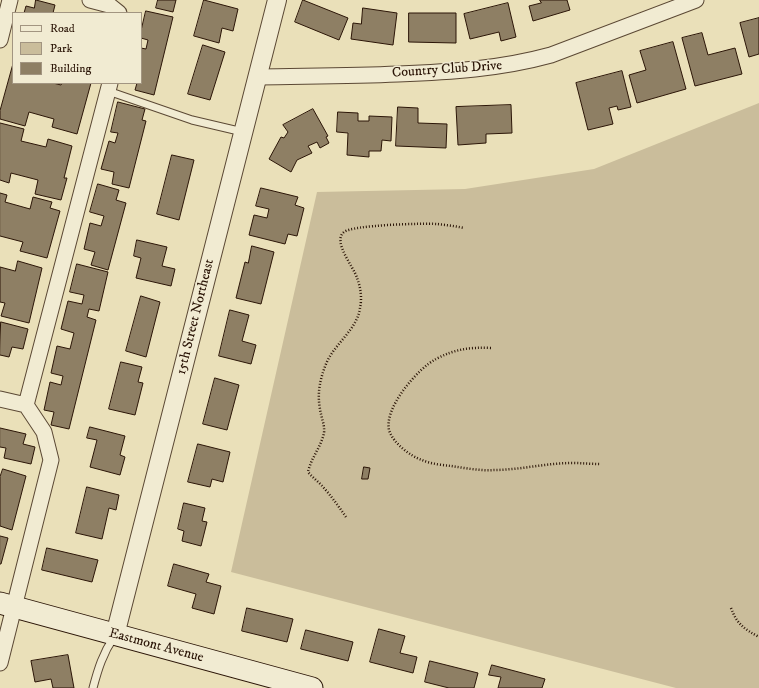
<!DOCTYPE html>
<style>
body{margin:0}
#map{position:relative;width:759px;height:688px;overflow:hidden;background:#eae0b9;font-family:"IM FELL DW Pica",serif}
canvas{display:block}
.legend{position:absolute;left:12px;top:12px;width:130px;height:72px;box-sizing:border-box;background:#f1ebd2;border:1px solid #a29581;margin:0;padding:5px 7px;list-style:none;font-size:12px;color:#2b1507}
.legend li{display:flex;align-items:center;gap:8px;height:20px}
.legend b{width:20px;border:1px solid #a29581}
</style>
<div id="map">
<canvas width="759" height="688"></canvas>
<ul class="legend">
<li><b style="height:5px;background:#f1ebd2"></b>Road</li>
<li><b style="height:11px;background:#cabd9b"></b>Park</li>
<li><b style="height:11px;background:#8e7f64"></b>Building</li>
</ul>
</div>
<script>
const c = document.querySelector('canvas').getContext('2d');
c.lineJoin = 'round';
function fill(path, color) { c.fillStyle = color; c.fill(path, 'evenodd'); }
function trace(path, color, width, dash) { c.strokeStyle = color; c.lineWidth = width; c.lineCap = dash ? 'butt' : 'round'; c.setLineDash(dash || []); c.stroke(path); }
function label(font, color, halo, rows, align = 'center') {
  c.font = font + ' "IM FELL DW Pica",serif'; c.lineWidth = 3; c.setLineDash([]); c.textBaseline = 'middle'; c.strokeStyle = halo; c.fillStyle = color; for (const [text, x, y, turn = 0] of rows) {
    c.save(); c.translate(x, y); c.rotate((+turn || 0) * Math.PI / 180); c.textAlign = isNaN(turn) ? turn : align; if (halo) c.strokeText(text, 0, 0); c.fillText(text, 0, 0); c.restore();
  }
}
fill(new Path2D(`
 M759,103V688H676L231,572L317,192L465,189L594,169Z`), '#cabd9b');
const building = new Path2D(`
 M36,0L55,5L53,13H24L26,6L34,8Z
 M158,0H176L173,12L156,8Z
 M204,0L238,9L233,31L222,28L219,43L194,36Z
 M303,0L348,18L339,40L295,22Z
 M540,0H567L570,10L533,21L529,6L541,3Z
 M508,3L516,37L501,41L499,32L470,39L464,14Z
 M363,8L397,13L393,45L351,39L353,23L361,24Z
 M146,11L173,17L154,95L135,90L137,83H141V48L146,49L148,40L141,38V31Z
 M409,13H456V43L409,42Z
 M759,18V54L749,57L740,23Z
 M702,33L708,55L735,48L742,74L695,86L682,38Z
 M673,42L686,89L637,103L629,75L646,70L640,51Z
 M203,45L225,52L210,100L188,94Z
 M13,64V83H53L61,85L62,83H91L77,134L52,127L54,119L29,112L25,126L0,119V111Z
 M622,71L631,107L618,110L617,106L609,108L613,124L588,130L576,83Z
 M118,102L145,109L142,120L146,121L129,188L112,184L114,172L101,169L109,141L115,143L118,133L111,132Z
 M511,105L512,133L486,134V143L458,145L456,107Z
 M398,107L418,108V123L447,124L446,148L396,146Z
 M313,109L328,136L326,137L329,143L320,148L317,142L308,146L312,153L297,160L291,172L269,159L281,137L284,138L288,132L283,125Z
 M338,112L358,113V121H369V116L392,117L391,141L382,140L381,151H369V157L347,155L348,133L337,132Z
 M0,123L24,129L21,141L46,147L48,139L72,146L64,178H67L61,200L35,194L38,180L11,173L9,183L0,180Z
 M172,155L194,160L179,220L157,214Z
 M98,184L119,190L116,200L126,203L108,270L91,265L95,252L84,249L90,223L101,226L104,216L90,212Z
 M261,188L298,197L295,205L304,208L297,236L288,234L285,244L249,235L254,215L267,218L269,209L256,206Z
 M0,193L7,195L5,202L30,209L33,197L52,202L50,208L60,211L47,258L20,251L23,242L0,236Z
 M137,240L167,247L162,266L175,269L171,286L136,278L141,258L134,256Z
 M252,246L274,252L261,304L236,298L245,262L248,263Z
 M18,261L42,268L29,323L1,316L5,303L0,302V267L15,271Z
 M77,264L108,272L99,311L89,309L87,317L96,320L69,429L51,425L54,412L44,410L50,382L61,385L63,376L51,373L57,346L70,349L74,333L61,329L68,301L82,304L84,295L70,292Z
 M141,296L160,302L146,357L126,351Z
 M230,310L249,315L242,341L256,345L251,364L219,356Z
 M1,322L28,329L23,349L12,347L9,357L0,355Z
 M121,362L142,367L138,382L143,383L135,415L109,409Z
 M215,378L239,385L227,430L203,424Z
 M90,427L125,436L120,455L125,457L120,475L90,467L97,440L87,438Z
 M0,428L26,434L23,444L35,447L31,464L4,458L6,448L0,447Z
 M198,444L230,452L223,482L212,479L210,487L188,482Z
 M364,467L370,468L368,479H362Z
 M3,469L26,476L12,530L0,526V477Z
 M87,487L119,495L116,510L109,508L102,539L76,533Z
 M184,503L205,508L202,521L207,522L201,546L182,541L184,531L178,529Z
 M0,536L8,538L1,564H0Z
 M47,548L98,560L92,582L42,570Z
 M174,564L209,574L206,582L221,586L214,614L192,608L196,594L168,586Z
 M247,608L293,619L287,642L242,631Z
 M379,629L405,636L400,653L417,657L413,673L370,662Z
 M306,630L353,642L348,661L301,649Z
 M68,655L74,688H53L51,679L35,682L31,661Z
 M430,661L478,673L474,688H449L425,682Z
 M492,665L545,679L542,688H498L501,677L489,675Z`);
fill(building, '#8e7f64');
trace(building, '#2b1507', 1);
const service = new Path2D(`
 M108,91L192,120L243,132
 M93,688C98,669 103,653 114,637`);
const minor = new Path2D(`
 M90,0L109,5L119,13
 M0,40L10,0
 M258,77C305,76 351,76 398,74C450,72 500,69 551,55L696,0
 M0,399L26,405L44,432L51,460L0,663
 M26,405L110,83`);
const tertiary = new Path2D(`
 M115,635L277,0`);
const secondary = new Path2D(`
 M0,603L312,688`);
trace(service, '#5b4834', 9);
trace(minor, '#5b4834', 17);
trace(tertiary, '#5b4834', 20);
trace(secondary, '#2b1507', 23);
trace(new Path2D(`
 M491,348C470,347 455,349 436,359C417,369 384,408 389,430C393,443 410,456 422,460C431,464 442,465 451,466C465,468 480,471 494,470C520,470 546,463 572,463C582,463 591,464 600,464
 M346,517C339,507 332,497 324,488C319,482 313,478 308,472C311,458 321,447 324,433C325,425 321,417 320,409C317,393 320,379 326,364C334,344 357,330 360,308C362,299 361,288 357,278C354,267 332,242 344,232C352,225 423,223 437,224C446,225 455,226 464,228
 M731,608C737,624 744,629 759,637`), '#2b1507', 2.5, [1, 2]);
trace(service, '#f1ebd2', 7);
trace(minor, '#f1ebd2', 15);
trace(tertiary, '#f1ebd2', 18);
trace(secondary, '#f1ebd2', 21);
label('14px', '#2b1507', '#f1ebd2', [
 ["Country Club Drive",447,70,-4],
 ["15th Street Northeast",196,317,-76],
 ["Eastmont Avenue",156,646,15]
]);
</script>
